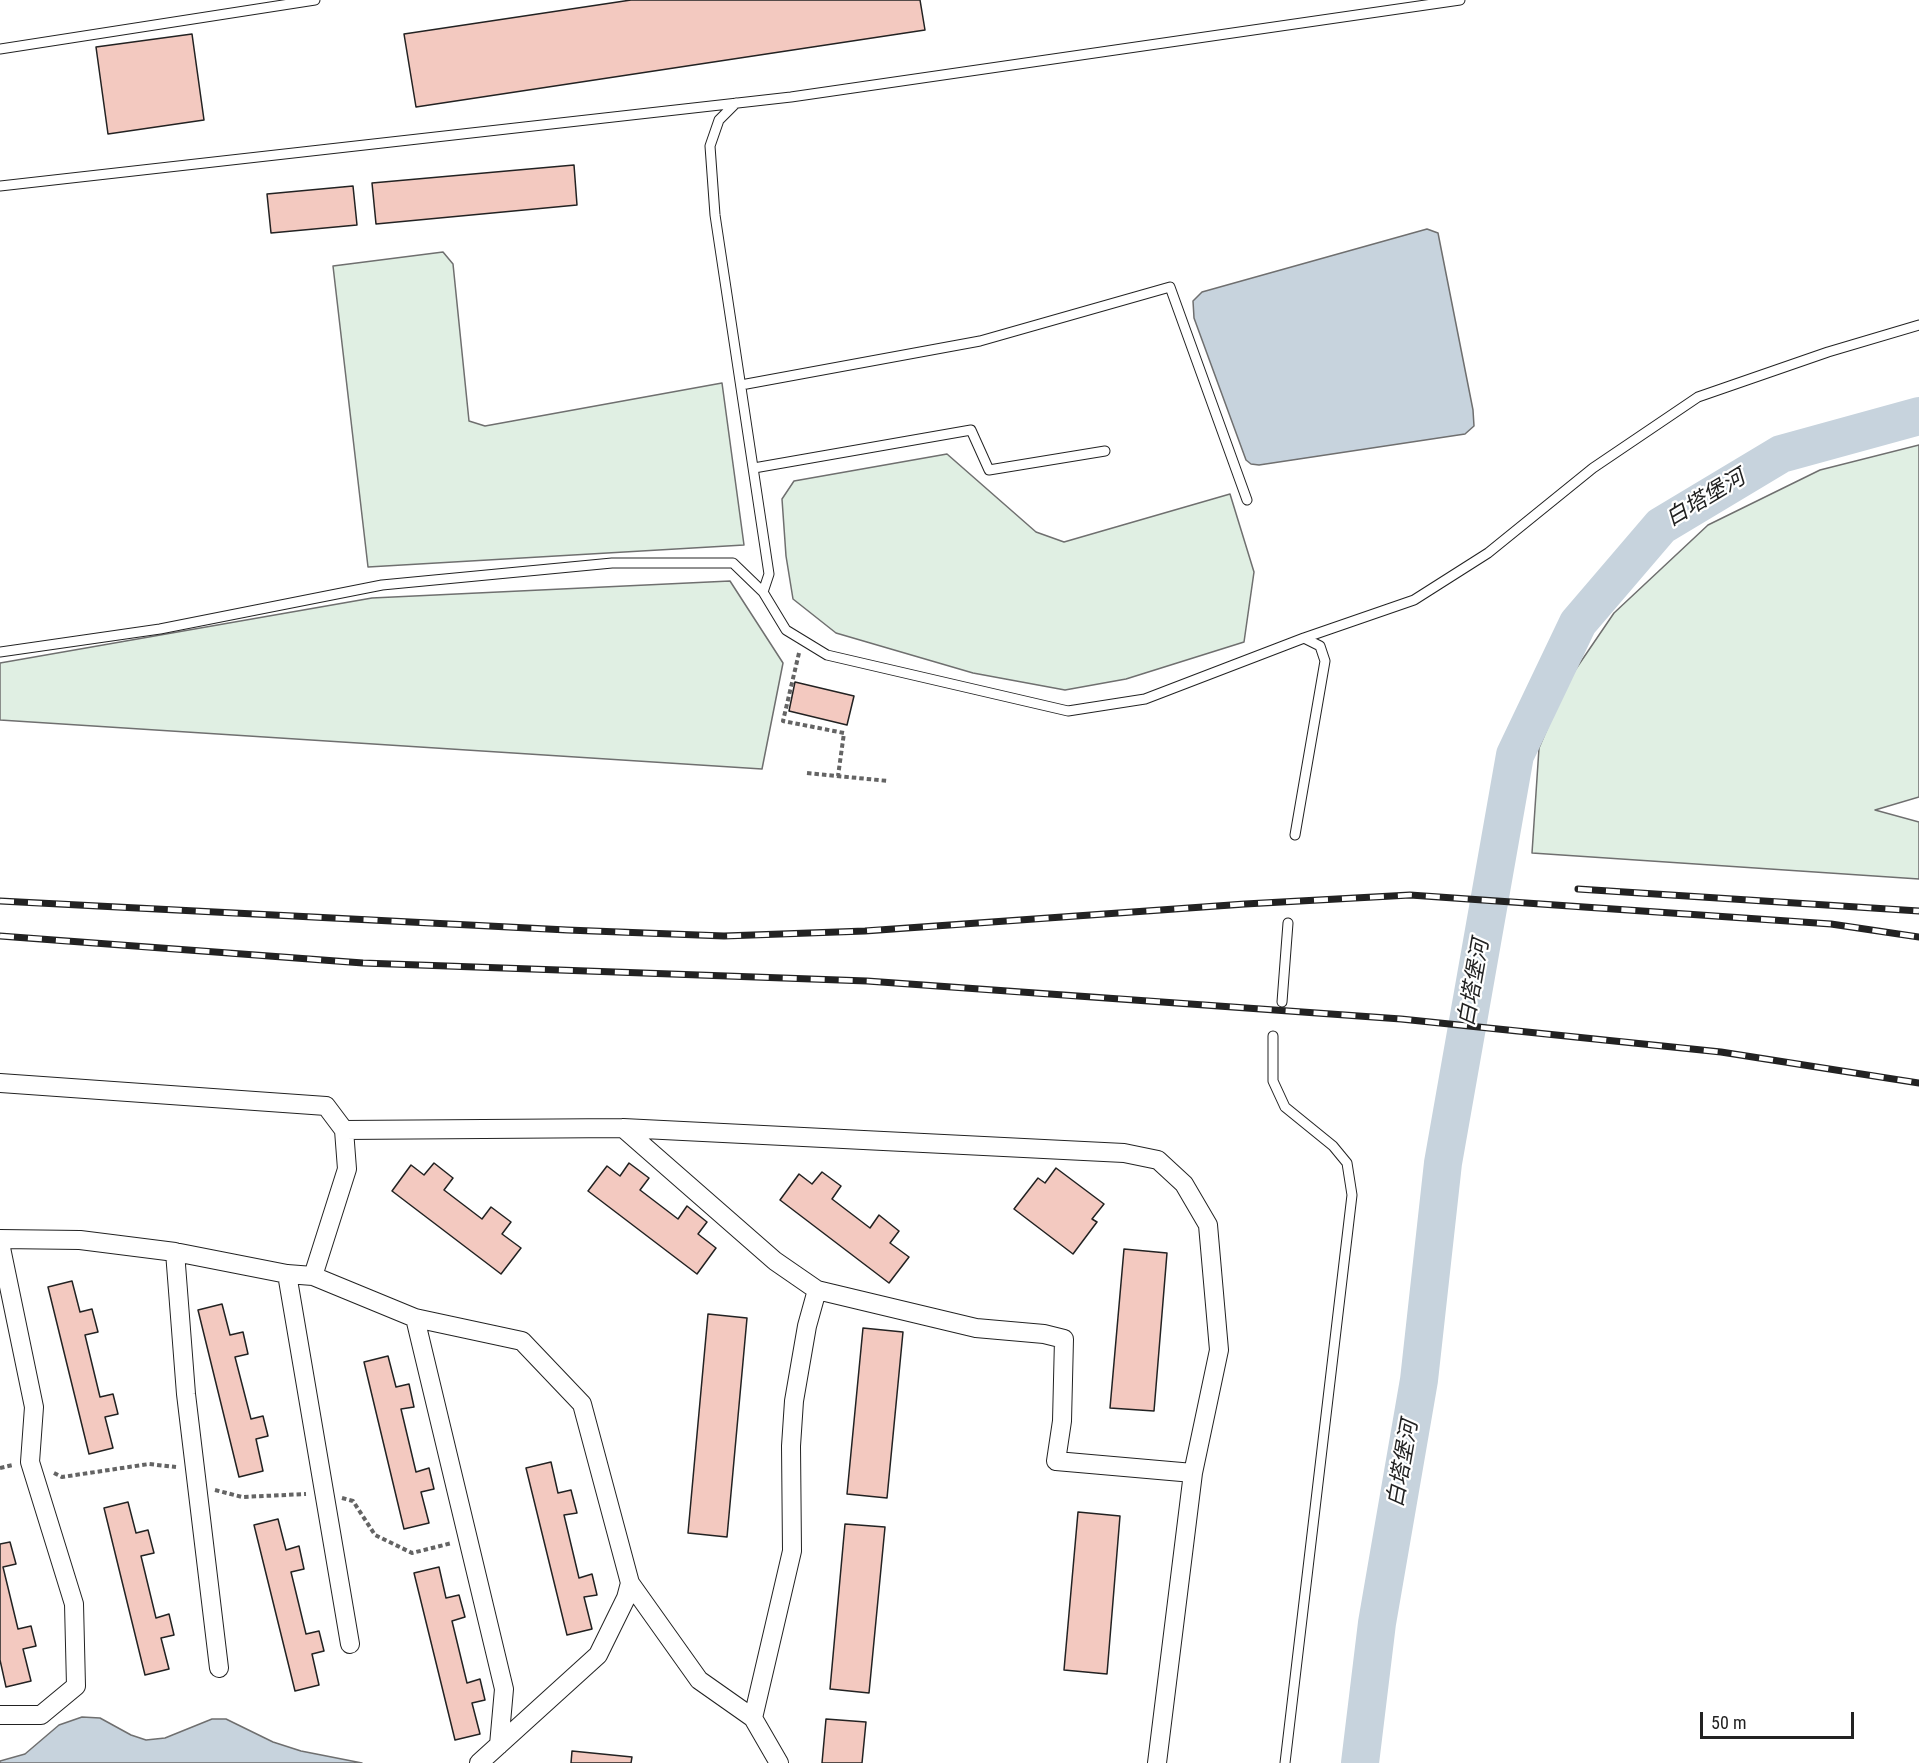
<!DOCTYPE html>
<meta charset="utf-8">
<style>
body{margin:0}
#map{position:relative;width:1919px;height:1763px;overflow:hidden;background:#fff;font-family:"Roboto Condensed",sans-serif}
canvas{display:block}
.scale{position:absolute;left:1700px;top:1712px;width:154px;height:27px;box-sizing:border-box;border:3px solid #222;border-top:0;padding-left:8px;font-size:18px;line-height:21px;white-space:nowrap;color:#222;-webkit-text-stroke:4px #fff;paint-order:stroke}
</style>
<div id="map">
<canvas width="1919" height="1763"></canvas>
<div class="scale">50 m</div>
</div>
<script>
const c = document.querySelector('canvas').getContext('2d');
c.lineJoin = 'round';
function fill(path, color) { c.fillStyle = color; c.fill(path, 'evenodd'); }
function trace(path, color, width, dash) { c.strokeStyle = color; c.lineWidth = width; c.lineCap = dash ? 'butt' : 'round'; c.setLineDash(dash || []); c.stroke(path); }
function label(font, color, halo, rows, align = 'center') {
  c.font = font + ' "Roboto Condensed","Noto Sans SC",sans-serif'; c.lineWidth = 4.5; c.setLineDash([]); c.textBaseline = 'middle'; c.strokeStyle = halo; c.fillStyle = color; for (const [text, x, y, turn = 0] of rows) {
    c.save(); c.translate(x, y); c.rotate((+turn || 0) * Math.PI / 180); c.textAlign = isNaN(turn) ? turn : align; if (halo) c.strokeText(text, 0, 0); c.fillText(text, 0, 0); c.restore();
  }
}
const green = new Path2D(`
 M443,252L453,264L469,421L485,426L722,383L744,545L368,567L333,266Z
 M1919,445V797L1875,810L1919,822V879L1532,853L1539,748L1567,682L1614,613L1708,525L1820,470Z
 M947,454L1036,532L1064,542L1230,494L1254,572L1244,642L1126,679L1065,690L973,673L836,633L793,599L786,556L782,499L794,481Z
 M730,581L783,663L762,769L0,720V663L372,598Z`);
fill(green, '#e0efe3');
trace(green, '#6f6f6f', 1.5);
const water = new Path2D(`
 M1427,229L1438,233L1473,410L1474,426L1465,434L1259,465L1251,464L1246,460L1194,318L1193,301L1202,292Z
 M82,1717L100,1718L131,1735L146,1740L165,1738L212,1719H226L273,1742L301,1751L362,1763H0V1761L25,1754L59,1725Z`);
fill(water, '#c7d3dd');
trace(water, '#6f6f6f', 1.5);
trace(new Path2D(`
 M1360,1763L1377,1623L1419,1380L1443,1163L1515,755L1578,623L1661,526L1781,454L1919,416`), '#c7d3dd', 38);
const building = new Path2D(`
 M631,0H920L925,30L416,107L404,34Z
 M192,34L204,120L108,134L96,47Z
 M574,165L577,205L376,224L372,183Z
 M353,186L357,225L271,233L267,194Z
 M795,682L854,696L847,725L789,711Z
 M434,1163L453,1178L444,1190L482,1219L491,1207L511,1222L502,1234L521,1248L501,1274L392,1191L411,1165L424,1175Z
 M629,1163L649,1178L640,1190L678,1219L687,1206L707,1222L698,1234L716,1248L697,1274L588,1191L607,1166L620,1176Z
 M1056,1168L1104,1204L1092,1219L1097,1222L1073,1254L1014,1209L1038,1178L1045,1183Z
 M822,1172L841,1186L832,1199L870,1228L879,1215L899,1231L890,1243L909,1257L889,1283L780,1200L799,1174L812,1184Z
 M1124,1249L1167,1253L1154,1411L1110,1408Z
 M72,1281L80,1312L92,1309L98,1332L85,1335L100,1397L113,1394L118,1414L105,1417L113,1448L89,1454L48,1287Z
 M222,1304L230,1335L243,1332L248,1354L235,1357L251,1419L263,1416L268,1436L256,1439L263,1471L239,1477L198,1310Z
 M708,1314L747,1318L727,1537L688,1533Z
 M863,1328L903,1332L887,1498L847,1494Z
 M388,1356L396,1387L409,1384L414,1407L401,1409L416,1472L429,1468L434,1489L421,1492L429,1523L404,1529L364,1362Z
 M551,1462L558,1493L571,1490L577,1513L564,1515L579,1578L592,1574L597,1595L584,1597L592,1629L567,1635L526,1468Z
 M128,1502L136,1533L148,1530L154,1553L141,1556L156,1618L169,1614L174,1635L161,1638L169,1669L145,1675L104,1508Z
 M1078,1512L1120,1516L1107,1674L1064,1670Z
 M278,1519L286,1550L299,1546L304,1569L291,1572L306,1634L319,1631L324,1651L312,1654L319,1685L295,1691L254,1525Z
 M845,1524L885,1527L869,1693L830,1689Z
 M10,1542L16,1564L3,1567L18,1629L31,1626L36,1646L23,1649L31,1681L6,1687L0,1660V1544Z
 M439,1567L446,1598L459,1595L465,1617L452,1621L467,1683L480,1679L485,1700L472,1703L480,1734L455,1740L414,1573Z
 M826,1719L866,1722L862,1763H822Z
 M572,1751L632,1757L631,1763H571Z`);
fill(building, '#f3c9c0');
trace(building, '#222', 1.5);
const lane = new Path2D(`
 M0,49L315,0
 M736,103L719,120L710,146L715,215L769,574L763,592
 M0,186L791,97L1460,0
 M741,385L980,341L1170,287L1247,500
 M754,468L971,430L989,470L1105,451
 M1304,638L1414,600L1488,553L1593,468L1698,397L1828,352L1919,325
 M0,652L160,629L382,585L612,563H733L763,592L786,630L827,655L1068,711L1145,699L1304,638L1320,646L1325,661L1295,835
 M1282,1002L1288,923
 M1273,1036V1081L1285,1107L1333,1146L1347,1163L1352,1195L1285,1763`);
const street = new Path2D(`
 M0,1083L326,1106L344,1130L347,1169L313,1276
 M623,1128L775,1261L817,1290L976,1328L1044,1334L1064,1339L1062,1421L1056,1461L1193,1473
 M344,1130L623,1128L1124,1153L1158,1160L1184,1184L1208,1225L1219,1350L1193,1473L1157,1763
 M0,1239L80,1240L175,1252L287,1274L313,1276L415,1318L522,1341L582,1404L630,1583L699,1680L753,1718L779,1763
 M0,1243L34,1407L30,1462L74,1604L76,1686L41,1715H0
 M175,1252L186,1394L219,1668
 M287,1274L350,1644
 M415,1318L504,1689L499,1745
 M753,1718L792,1551L791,1446L794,1401L807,1326L817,1290
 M479,1763L598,1655L626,1598L630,1583`);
trace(lane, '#222', 11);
trace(street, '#222', 20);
trace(new Path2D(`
 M799,653L783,721L844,733L838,776
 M807,773L888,781
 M0,1468L13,1465
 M54,1473L62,1477L149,1464L176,1467
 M215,1490L242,1497L306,1494
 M342,1498L353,1501L375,1535L412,1553L452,1543`), '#646464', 4, [4.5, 3]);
trace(lane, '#fff', 9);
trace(street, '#fff', 18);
const rail = new Path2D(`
 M1578,889L1919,911
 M0,901L567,930L724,936L865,931L1245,904L1410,895L1831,924L1919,937
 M0,936L363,963L867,981L1401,1019L1721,1052L1919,1083`);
trace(rail, '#222', 7);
trace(rail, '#fff', 4.5, [14]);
label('italic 22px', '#222', '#fff', [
 ["白塔堡河",1706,499,-31],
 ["白塔堡河",1475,983,-80],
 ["白塔堡河",1404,1464,-80]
]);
</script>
